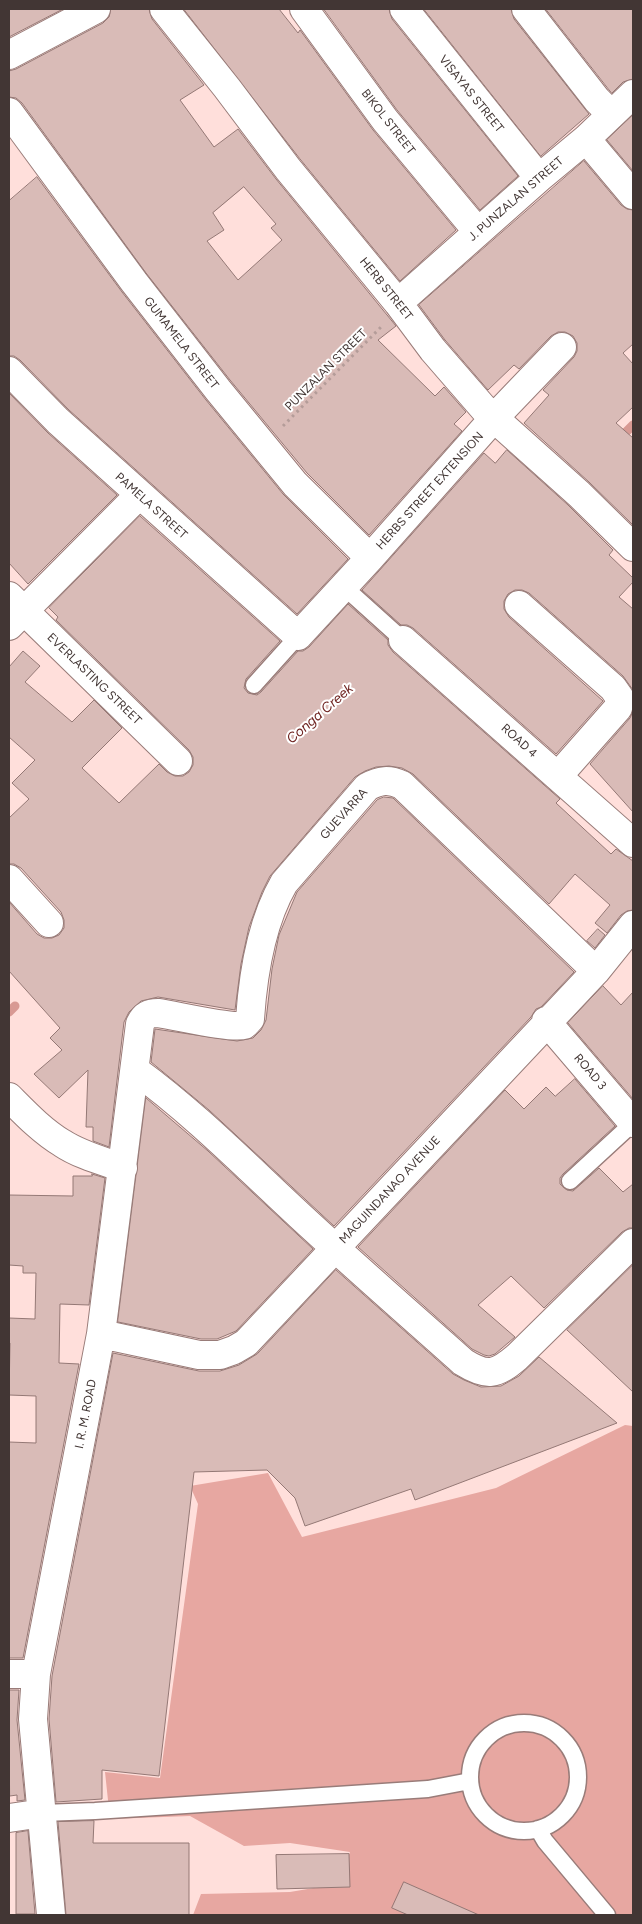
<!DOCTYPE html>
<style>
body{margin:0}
#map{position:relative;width:642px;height:1924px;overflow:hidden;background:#ffdfdb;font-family:Figtree,sans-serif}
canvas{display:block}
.frame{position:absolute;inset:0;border:10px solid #423634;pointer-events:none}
</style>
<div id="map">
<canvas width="642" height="1924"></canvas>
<div class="frame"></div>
</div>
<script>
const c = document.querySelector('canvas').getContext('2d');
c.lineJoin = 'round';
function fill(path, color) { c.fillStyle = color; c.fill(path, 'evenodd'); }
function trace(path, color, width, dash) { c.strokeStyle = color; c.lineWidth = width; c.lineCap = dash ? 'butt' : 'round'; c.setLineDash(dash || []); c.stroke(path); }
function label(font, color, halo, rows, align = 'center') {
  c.font = font + ' Figtree,sans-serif'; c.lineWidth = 4; c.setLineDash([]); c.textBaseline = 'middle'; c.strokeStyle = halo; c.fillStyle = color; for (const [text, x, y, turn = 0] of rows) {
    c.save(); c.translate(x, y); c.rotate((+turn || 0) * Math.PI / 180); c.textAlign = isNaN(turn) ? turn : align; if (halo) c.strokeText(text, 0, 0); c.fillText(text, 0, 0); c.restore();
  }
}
fill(new Path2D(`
 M625,1425L633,1426V1915H193L201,1894L290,1892L337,1884L350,1852L290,1843L244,1846L190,1816L110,1819L105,1772L160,1778L198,1504L190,1486L268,1473L302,1537L496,1488Z`), '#e7a7a1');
trace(new Path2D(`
 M618,440L633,425
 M9,1012L15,1006`), '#d89993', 9);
const building = new Path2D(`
 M9,9H63L9,37Z
 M111,9H149L152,19L204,85L180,100L214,147L238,129L276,179L396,326L378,340L435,396L444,387L466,412L454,424L462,431L369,535L307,473L230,380L146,273L22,103L16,98L9,97V71L16,69L103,23L109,17ZM244,187L276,224L271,228L282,240L238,280L207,241L224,230L213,213Z
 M184,9H279L298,33L300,30L373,130L456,230L400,281L300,159Z
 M324,9H389L392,19L518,176L480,210L397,110Z
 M424,9H511L514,19L589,114L541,156Z
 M546,9H633V79L623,82L612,93Z
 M633,115V171L607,140Z
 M584,161L621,205L627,209L633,210V344L623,353L633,364V407L616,423L633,438V525L589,482L524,423L549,395L543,390L574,357L577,351V343L573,336L565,332H558L551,336L519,369L514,365L488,390L445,340L419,305Z
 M37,177L122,292L206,400L283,494L348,559L297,614L69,410L20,360L14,356H9V201Z
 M9,393L48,433L117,495L28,584L9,563Z
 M507,450L568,505L613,550L609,555L633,578V582L619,597L633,609V690L623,676L529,593L522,590H515L508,594L504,601V609L509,617L603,701L556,754L413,628L407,625H401L362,590L484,453L495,463Z
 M140,516L280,641L246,679L244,688L248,693L257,695L261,692L298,651H303L309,647L348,604L388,640V645L393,652L560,799L556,803L611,854L616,849L633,861V910L627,911L621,915L607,933L595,923L610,905L575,874L549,904L413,774L402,768L389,766L376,767L365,771L355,777L270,876L262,892L249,927L241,964L235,1010L158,997L141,1001L129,1012L124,1022L109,1147L93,1141V1127H86L88,1070L59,1098L34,1074L62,1050L50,1038L60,1028L9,971V902L37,934L44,938H52L59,935L64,928V920L61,912L21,868L14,864H9V818L29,799L12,783L35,760L9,737V667L23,651L40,666L25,682L72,722L94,700L122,728L82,768L119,803L159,764L167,772L175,776H183L189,772L193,765V757L189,750L56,620L58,617L49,608Z
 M633,711V812L590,764L630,718Z
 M384,797L393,798L574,972L541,1007L536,1009L531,1017L334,1226L209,1110L151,1062L155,1029L237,1041L253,1038L261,1030L266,1020L272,969L279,935L297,892L377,800Z
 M598,929L605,935L595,948L587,941Z
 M603,986L621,1005L633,992V1099L568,1023Z
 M575,1079L615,1126L563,1174L560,1178V1184L567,1190L573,1191L599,1168L623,1192L633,1184V1228H629L622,1232L544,1308L511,1276L478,1305L515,1337L495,1354L489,1356L484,1355L472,1349L358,1247L505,1090L524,1109L546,1087L555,1096Z
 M146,1098L208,1151L313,1249L236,1331L217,1339H201L118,1322Z
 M92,1174L105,1178L89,1305L60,1304L59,1363L79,1364L23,1658H9V1442L36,1443V1396L9,1395L10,1343H9V1318L35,1319L36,1273H23V1266L9,1265V1195L73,1196V1176H92Z
 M633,1265V1392L567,1330Z
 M336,1270L453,1374L464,1380L481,1387L501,1386L519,1376L539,1357L617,1423L415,1500L411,1489L305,1526L295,1498L267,1470L194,1472L159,1776L102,1770V1799L56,1802L49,1719L52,1676L113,1353L199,1371H220L239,1365L257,1354Z
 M9,1690H19L17,1720L25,1800L17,1801V1795L10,1796Z
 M94,1821L93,1843H189V1915H66L58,1822Z
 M28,1831L35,1914H16V1833Z
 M349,1854L350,1887L277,1889L276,1855Z
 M404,1882L479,1915H408L392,1908Z`);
fill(building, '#d9bbb7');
trace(building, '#947875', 1);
const lane = new Path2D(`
 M343,586L403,640
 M254,685L298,636
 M570,1181L633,1123
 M470 1777a54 54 0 1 1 108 0a54 54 0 1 1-108 0Z
 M43,1813L95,1811L428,1789L470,1781
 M538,1829L545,1841L607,1915`);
const street = new Path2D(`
 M164,9L227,88L288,169L398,303L433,350L485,410L579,494L633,547
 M304,9L385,120L478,232
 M404,9L539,178
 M526,9L597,100L611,114
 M9,55L96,9
 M9,112L134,282L218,390L295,484L370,558
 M586,139L633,195
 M398,303L539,178L586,139L633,94
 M9,371L58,421L298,636L370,558L494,418L562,347
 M9,596L178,761
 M519,605L613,688L620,698L618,708L558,776
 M9,626L139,495
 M403,640L633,843
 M9,879L49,923
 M546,1021L633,1123
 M135,1070C194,1113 245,1165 299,1215C353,1265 408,1313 463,1362C487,1377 496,1375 517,1357L633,1243
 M9,1097C25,1113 42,1131 62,1143C80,1155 103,1161 123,1168
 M101,1334L199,1355H220L234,1350L246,1343L596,971L633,925
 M9,1674H36
 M9,1818L43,1813
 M51,1915L33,1719L36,1674L101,1334L140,1024C144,1015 149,1013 158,1013C174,1015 232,1029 244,1025C247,1023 247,1022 250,1019C253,975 262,921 284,883L367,787C380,780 389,779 402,785L596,971`);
trace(lane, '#997c79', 19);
trace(street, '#997c79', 30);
trace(new Path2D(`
 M283,426L381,327`), '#b49c99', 3, [2.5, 4]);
trace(lane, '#fff', 16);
trace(street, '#fff', 28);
label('12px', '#423634', '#fff', [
 ["VISAYAS STREET",471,94,51],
 ["BIKOL STREET",388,122,52],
 ["J. PUNZALAN STREET",516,199,-41],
 ["HERB STREET",386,289,51],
 ["GUMAMELA STREET",181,343,52],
 ["PUNZALAN STREET",326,370,-45],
 ["HERBS STREET EXTENSION",430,491,-48],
 ["PAMELA STREET",151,506,42],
 ["EVERLASTING STREET",94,679,44],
 ["ROAD 4",519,741,42],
 ["GUEVARRA",344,814,-48],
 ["ROAD 3",590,1072,50],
 ["MAGUINDANAO AVENUE",390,1190,-47],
 ["I. R. M. ROAD",86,1414,-79]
]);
label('italic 14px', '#6f2421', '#fff', [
 ["Conga Creek",320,714,-41]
]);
</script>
